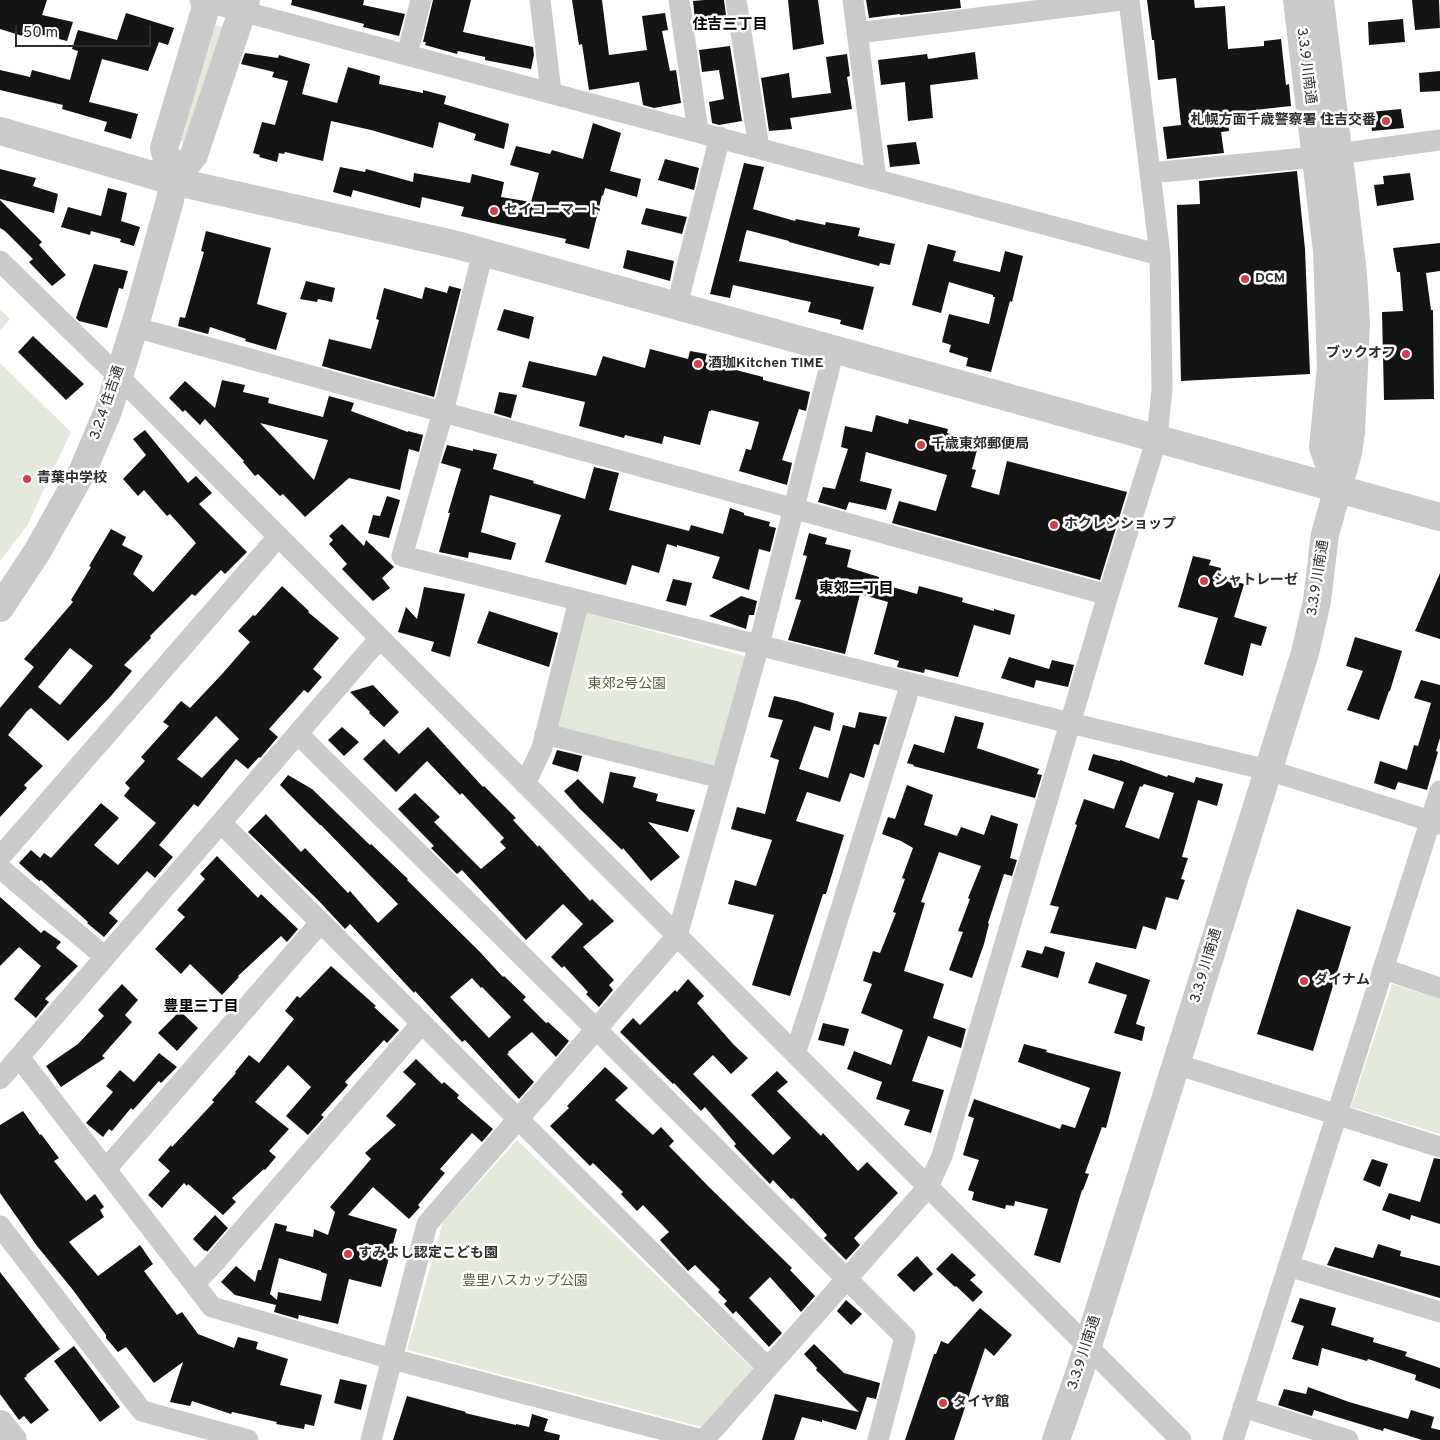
<!DOCTYPE html>
<meta charset="utf-8">
<style>
body{margin:0}
#map{position:relative;width:1440px;height:1440px;overflow:hidden;background:#fff;font-family:Overpass,sans-serif}
canvas{display:block}
.scale{position:absolute;left:15px;top:25px;width:136px;height:22px;box-sizing:border-box;border:2px solid #2d2d2d;border-top:0;padding-left:6px;font-size:15px;line-height:18px;white-space:nowrap;color:#2d2d2d;-webkit-text-stroke:4px #fff;paint-order:stroke}
</style>
<div id="map">
<canvas width="1440" height="1440"></canvas>
<div class="scale">50 m</div>
</div>
<script>
const c = document.querySelector('canvas').getContext('2d');
c.lineJoin = 'round';
function fill(path, color) { c.fillStyle = color; c.fill(path, 'evenodd'); }
function trace(path, color, width, dash) { c.strokeStyle = color; c.lineWidth = width; c.lineCap = dash ? 'butt' : 'round'; c.setLineDash(dash || []); c.stroke(path); }
function label(font, color, halo, rows, align = 'center') {
  c.font = font + ' Overpass,"Noto Sans JP",sans-serif'; c.lineWidth = 5; c.setLineDash([]); c.textBaseline = 'middle'; c.strokeStyle = halo; c.fillStyle = color; for (const [text, x, y, turn = 0] of rows) {
    c.save(); c.translate(x, y); c.rotate((+turn || 0) * Math.PI / 180); c.textAlign = isNaN(turn) ? turn : align; if (halo) c.strokeText(text, 0, 0); c.fillText(text, 0, 0); c.restore();
  }
}
fill(new Path2D(`
 M210,23L229,29L189,144L175,139Z
 M0,309L10,319L0,331Z
 M0,363L71,432L27,526L0,561Z
 M586,613L748,657L718,768L553,728Z
 M1392,984L1440,999V1134L1351,1107Z
 M517,1140L753,1369L702,1427L407,1350L443,1222Z`), '#e3e9dc');
fill(new Path2D(`
 M0,0H47L42,15L73,22L67,41L31,32L29,38L0,29Z
 M292,0H364L363,5L405,14L399,36L363,27L364,24L291,5Z
 M433,0H471L463,32L533,47L534,55L531,69L485,60V57L458,51L457,54L425,45L426,42H423Z
 M572,0H602L609,55L647,50L642,16L665,13L668,30L662,31L670,71L676,70L681,103L654,108L643,105L639,82L589,90L582,44L579,45Z
 M704,0H724L726,15L695,20L693,1Z
 M788,0H818L824,44L793,50Z
 M866,0H960L961,8L900,15V14L869,18Z
 M1147,0H1194L1195,8L1225,6L1228,49L1264,46V41L1281,39L1286,85L1289,84L1291,106L1228,113L1229,131L1221,132L1224,153L1167,159L1163,127L1181,125L1176,78L1158,80L1154,40H1152Z
 M1412,0H1439L1440,28L1415,30Z
 M126,13L174,28L168,45L159,42L148,71L102,59L89,102L138,114L131,139L104,131L107,122L62,109L63,105L0,90V70L30,77L32,70L70,80L78,51L72,49L78,30L117,40Z
 M1403,19L1405,42L1369,45L1368,22Z
 M730,46L742,121L719,125L712,123L709,102L724,99L719,70L702,72L699,50Z
 M975,52L978,79L930,85L933,118L908,121L905,82L881,85L878,60L927,54L928,59Z
 M245,53L278,58L279,55L310,64L302,94L337,103L348,67L380,76L379,84L423,93V90L446,96L444,104L509,124L504,149L474,140L476,134L439,122L433,148L371,130L331,121L323,161L285,152L284,154L279,153L277,162L259,157L260,155L253,153L262,122L275,125L288,81L272,77L274,72L241,64Z
 M847,54L850,76L847,77L852,109L790,118L792,129L769,131L761,78L789,73L792,98L831,93L826,57Z
 M1440,71V91L1420,92L1419,73Z
 M1401,109L1404,128L1372,131L1370,112Z
 M593,123L621,133L610,171L641,179L637,197L605,188L603,196L602,195L589,249L565,243L566,239L461,216L464,207L422,197L420,208L353,190L351,197L333,192L340,167L365,172L366,169L413,182L414,173L470,183L472,174L504,182L501,197L531,202L539,173L510,165L516,146L550,154L552,150L583,159Z
 M916,142L920,164L890,167L887,145Z
 M665,159L699,168L694,190L658,180Z
 M744,163L764,167L753,209L795,221L796,219L825,225L826,222L860,228L858,236L895,244L890,265L880,263L879,266L789,242V241L747,230L746,232L739,261L874,287L863,330L840,324L841,320L808,312L811,302L733,285L730,298L710,294Z
 M0,169L36,178L33,186L58,194L54,213L0,199Z
 M1297,171L1305,249L1310,374L1181,381L1177,205L1200,204L1199,181Z
 M1410,173L1414,200L1377,206L1374,185L1384,184L1383,176Z
 M108,188L127,193L121,221L140,227L134,246L120,242L121,239L91,231L90,235L61,227L68,207L101,216Z
 M0,200L42,242L39,245L66,275L52,286L29,262L33,259L5,231L0,228Z
 M646,208L687,217L682,234L641,224Z
 M206,231L271,248L257,304L287,313L276,350L245,341L246,339L210,327L208,334L178,326L180,317L185,318L204,252L201,251Z
 M1440,243V271L1426,273L1431,310H1433L1434,399L1384,400L1382,312L1403,311L1400,272H1397L1393,248Z
 M928,244L956,251L953,261L1000,272L1005,251L1023,256L1012,302L1010,301L991,372L966,366L968,358L949,352L951,345L942,342L949,314L989,324L995,297H993V295L949,282L941,313L912,305Z
 M627,250L674,261L670,281L623,268Z
 M94,264L128,271L123,289L119,288L107,328L79,321L76,318Z
 M306,281L335,288L332,302L318,299L317,302L300,299Z
 M449,286L461,289L434,397L322,366L329,339L371,349L379,320L376,319L384,288L422,299L425,287L447,293Z
 M504,309L534,317L529,339L497,330Z
 M33,336L84,384L66,400L18,352Z
 M650,349L688,359L690,351L707,354L705,362L763,377V380L810,392L806,411L799,409L782,460L792,463L787,485L739,471L746,449L751,450L759,422L711,410V411H709L700,445L664,436L662,444L625,435L624,438L579,426L585,402L522,387L529,361L596,376L603,356L645,368Z
 M222,380L245,385L243,392L269,398L268,403L323,417L329,396L354,403L351,411L408,432V431L423,435L419,452L409,449L400,490L349,478L305,517L283,494L280,496L258,474L255,476L243,462L244,461L205,419L200,425L185,410L183,412L169,398L185,381L215,408ZM260,423L328,440L314,480Z
 M499,392L517,395L511,418L494,413Z
 M876,415L908,424L909,419L948,429L947,433L979,442L972,469L976,470L971,487L999,495L1007,461L1127,492L1100,580L892,523L899,501L936,511L947,475L866,452L860,481L892,489L886,510L849,502L846,510L818,502L823,487L835,489L848,449L841,447L845,426L872,432Z
 M145,430L188,483L196,476L212,493L199,504L247,552L225,574L221,570L195,596L192,594L150,636L151,638L124,665L132,671L111,696L68,741L31,708L27,711L8,735L43,766L24,785L27,788L0,817V708L34,667L24,659L73,602L71,600L91,567L89,566L111,529L126,537L122,545L143,556L133,574L153,592L196,543L170,514L167,516L144,490L138,496L123,479L146,455L133,439ZM70,648L93,666L60,705L38,687Z
 M447,445L473,451V449L497,454L493,469L534,481L533,483L585,499L594,467L619,473L609,510L689,531L691,525L723,534L730,508L744,513V515L770,522L769,526L776,528L770,552L759,549L749,590L712,578L720,557L677,545V547L667,544L659,573L632,565L626,585L545,562L561,515L490,495L481,532L516,543L511,560L469,552L468,558L439,552L450,513H448L461,469L441,463Z
 M387,496L400,500L389,538L368,533L373,515L380,516Z
 M342,524L364,546L366,540L394,567L382,578L390,588L373,601L342,569L347,564L329,544L333,540L329,536Z
 M809,533L827,538L825,544L851,550L847,567L879,577L878,583L917,594L919,586L963,598L962,602L994,611V609L1015,615L1010,635L974,625L958,677L925,669L924,673L897,667L899,661L874,654L888,602L860,594L845,654L788,640L801,600L795,599L807,556L803,555Z
 M1193,556L1211,560L1209,565L1221,568L1219,577L1244,584L1234,617L1267,627L1261,646L1251,643L1243,676L1204,664L1218,618L1178,607Z
 M1440,573V639L1415,631Z
 M673,579L692,583L686,606L666,601Z
 M282,586L309,611L308,612L339,638L313,669L322,677L308,693L304,690L269,729L278,737L260,758L259,757L248,769L236,759L198,807L194,804L159,845L173,857L155,878L147,871L109,913L118,921L104,937L87,923L88,922L41,880L39,881L19,863L31,850L40,858L44,853L51,858L101,803L119,818L94,845L118,865L156,823L124,796L130,788L125,783L145,761L141,757L169,726L163,722L181,701L190,708L223,673L250,642L238,631L253,615L255,616ZM216,716L239,739L202,778L177,759Z
 M424,587L465,594L450,657L431,651L434,642L398,632L406,607L417,619Z
 M741,596L757,601L754,615H749L746,629L709,616Z
 M489,611L558,633L549,667L477,643Z
 M1355,637L1402,651L1390,691H1389L1379,720L1347,710L1363,671L1346,666Z
 M1009,657L1049,669L1052,660L1074,665L1068,687L1036,680L1034,688L1001,678Z
 M1421,680L1440,685V738L1436,751L1438,752L1427,790L1398,782L1395,790L1374,783L1380,761L1407,770L1414,745L1418,746L1431,703L1414,698Z
 M373,685L399,712L384,727L369,713L370,712L350,692Z
 M774,696L797,701L834,713L830,731L814,726L799,769L828,778L843,725L855,728L859,712L887,717L879,745L874,744L864,778L850,773L840,802L807,792L796,821L844,835L826,894H823L790,996L752,985L774,915L728,904L735,880L756,886L772,840L731,829L737,807L765,814L779,760L770,757L783,720L768,717Z
 M955,716L984,723L977,748L1039,769L1037,774L1042,775L1035,798L913,766L914,765L907,763L914,744L944,753Z
 M342,727L359,742L344,756L328,740Z
 M428,727L483,787L484,786L516,818L513,820L538,847L539,845L590,901L592,899L614,921L583,947L614,980L609,985L613,990L599,1007L586,994L588,992L564,966L562,968L551,957L583,924L563,904L526,940L462,870L457,874L431,848L434,846L398,809L415,793L440,817L434,822L481,869L506,848L500,842L504,838L462,793L460,795L427,761L396,792L363,759L384,739L399,754Z
 M557,750L582,756L578,772L552,764Z
 M1093,754L1120,761V760L1167,777L1168,775L1194,783L1196,777L1223,784L1217,806L1198,800L1182,857L1188,858L1181,879L1185,880L1178,900L1166,897L1156,930L1143,926L1136,949L1050,933L1059,907L1050,905L1077,825L1075,824L1084,799L1114,809L1124,782L1088,770ZM1144,784L1174,793L1159,839L1125,827L1140,786L1142,787Z
 M610,772L636,777L633,787L658,794L656,801L695,810L688,832L648,822L680,857L651,881L623,848L622,850L579,808L564,791L578,779L603,804Z
 M288,775L312,789L370,845L371,844L408,879L407,880L480,952L503,977L504,976L526,997L523,1000L546,1023L548,1022L569,1041L556,1057L532,1032L508,1052L509,1053L507,1054L534,1082L519,1099L465,1040L462,1042L415,991L414,993L350,924L345,929L318,900L248,832L266,814L301,852L305,848L348,893L350,891L378,923L398,904L321,825H320L280,785ZM472,978L481,988L482,987L511,1017L489,1038L450,997Z
 M907,785L933,795L924,825L957,836L961,827L984,835L991,815L1018,824L1010,858L1017,860L1012,876L1004,874L988,923L989,924L984,944L972,978L949,970L963,932L958,931L970,899L968,898L981,866L939,852L921,902L925,903L904,971L944,984L933,1018L966,1029L961,1048L928,1036L912,1081L944,1090L931,1133L904,1125L910,1110L876,1099L882,1082L847,1069L854,1051L891,1065L903,1030L861,1013L872,984L863,981L873,951L880,953L896,913L893,912L905,879L902,878L913,848L901,841L882,834L888,817L895,819Z
 M217,856L258,898L261,894L298,929L287,942L281,936L238,976L239,977L222,995L190,964L181,974L155,949L185,917L177,910L205,879L200,874Z
 M0,897L41,933L44,930L61,942L56,948L78,966L45,999L49,1002L36,1018L14,999L41,966L19,947L0,966Z
 M1297,909L1351,927L1313,1051L1257,1034Z
 M1045,946L1065,952L1058,978L1021,967L1027,950L1042,954Z
 M1096,962L1150,980L1136,1024L1145,1027L1142,1041L1114,1033L1127,995L1088,983Z
 M331,966L376,1006L374,1007L399,1030L387,1043L384,1040L345,1082L348,1085L321,1115L324,1117L308,1135L286,1116L311,1087L288,1065L255,1102L289,1129L269,1151L276,1157L265,1170L264,1169L232,1198L236,1202L223,1215L188,1184L187,1186L184,1183L162,1208L148,1195L170,1171L158,1160L171,1145L172,1147L214,1102L212,1100L236,1073L235,1072L249,1055L259,1063L294,1019L285,1011L297,996L300,998Z
 M688,979L704,996L697,1003L734,1045L748,1058L731,1074L713,1055L693,1074L773,1155L791,1138L751,1095L777,1071L788,1082L777,1091L821,1136L823,1133L858,1171L867,1162L898,1193L854,1238L860,1245L846,1260L824,1238L827,1235L793,1198L791,1199L773,1180L770,1184L765,1179L734,1146L736,1144L705,1107L701,1111L674,1083L673,1084L620,1032L633,1018L640,1025L675,990L677,992Z
 M122,984L138,1000L125,1015L132,1022L102,1056L105,1058L61,1087L46,1066L78,1044L104,1016L98,1010Z
 M180,1011L198,1028L177,1051L158,1033Z
 M823,1023L849,1029L844,1046L818,1040Z
 M1024,1044L1047,1050L1046,1052L1121,1072L1106,1128L1102,1127L1085,1173L1089,1174L1083,1190H1082L1060,1263L1034,1255L1048,1209L1015,1201L1014,1206L1006,1205L1005,1209L972,1200L974,1192L968,1190L979,1160L963,1155L974,1118L968,1116L974,1099L1060,1129L1062,1124L1075,1128L1090,1088L1018,1062Z
 M159,1053L177,1067L161,1083L159,1081L133,1110L131,1108L112,1131L109,1129L103,1137L86,1123L113,1092L106,1086L120,1070L134,1082Z
 M416,1059L442,1084L444,1082L459,1095L457,1098L493,1129L482,1142L472,1133L440,1169L445,1173L418,1205L420,1207L409,1219L373,1187L348,1215L397,1229L381,1287L349,1279L338,1324L299,1315L298,1319L274,1312L276,1305L235,1295L221,1282L236,1266L255,1282L258,1270H261L275,1223L287,1226L286,1231L313,1237L314,1229L328,1235L335,1212L330,1207L371,1159L365,1153L396,1125L386,1116L416,1084L403,1072ZM279,1258L321,1271V1272L327,1274L321,1301L278,1292L277,1300L270,1294Z
 M605,1067L628,1088L615,1100L653,1135L661,1127L674,1141L669,1146L708,1186L792,1268L790,1270L815,1296L801,1312L770,1277L749,1298L782,1333L769,1347L736,1311L733,1314L724,1304L727,1301L718,1292L720,1290L695,1265L688,1271L660,1240L669,1232L643,1205L637,1211L621,1194L623,1192L593,1163L590,1166L550,1126L569,1108L567,1106Z
 M23,1111L40,1135L41,1134L59,1158L54,1161L86,1201L95,1194L104,1207L100,1210L104,1217L69,1242L98,1276L140,1245L153,1264L144,1271L177,1315L182,1312L198,1334L234,1348L238,1337L258,1342L256,1349L288,1359L280,1385L322,1395L314,1426L305,1424L304,1429L276,1424L277,1422L232,1412L231,1414L192,1401L190,1406L170,1402L183,1362L154,1383L126,1347L118,1352L106,1338V1335L73,1290L37,1246L0,1193V1125Z
 M1434,1158L1440,1159V1224L1411,1215L1410,1220L1382,1210L1389,1193L1420,1202Z
 M1372,1159L1388,1164L1380,1187L1363,1180Z
 M215,1215L228,1228L207,1252L206,1250L205,1251L193,1239Z
 M1378,1244L1401,1251L1400,1256L1440,1266V1298L1327,1265L1335,1247L1373,1258Z
 M952,1253L976,1275L970,1280L983,1292L973,1302L956,1286L955,1287L936,1269Z
 M917,1256L933,1274L914,1292L897,1275Z
 M0,1272L60,1349L26,1375L27,1376L24,1378L49,1410L31,1424L24,1416L19,1420L0,1394Z
 M1300,1298L1336,1308L1331,1325L1374,1338L1373,1342L1407,1352L1405,1356L1440,1368V1389L1415,1380L1416,1375L1368,1359L1367,1361L1322,1348L1318,1366L1292,1359L1304,1326L1291,1322Z
 M846,1300L862,1314L851,1325L837,1311Z
 M980,1308L1012,1335L994,1356L985,1348L954,1440H905L934,1354H936L941,1341L948,1344Z
 M814,1344L844,1373L880,1383L876,1399L867,1397L856,1430L822,1420V1422L802,1417L794,1440H762L775,1394L859,1412L816,1370L817,1368L804,1354Z
 M74,1346L120,1407L100,1422L54,1361Z
 M340,1379L367,1385L361,1410L334,1403Z
 M1308,1387L1349,1402L1408,1419L1411,1410L1434,1417L1431,1428L1440,1430V1440H1422L1384,1428L1383,1431L1314,1410L1312,1416L1278,1405L1284,1389L1306,1394Z
 M407,1396L466,1412L465,1413L516,1425V1424L529,1427L532,1414L548,1419L544,1431L560,1435L559,1440H393Z`), '#141414');
trace(new Path2D(`
 M200,0L1160,255
 M540,0L551,92
 M679,0L698,131
 M736,0L759,148
 M853,0L876,179
 M857,33L1122,0
 M407,55L421,0
 M1150,173L1316,157L1440,140
 M483,252L443,412L402,556L1070,723L1268,770L1440,824
 M0,261L118,376L1181,1440
 M677,305L720,137
 M134,327L1108,595
 M298,734L596,1029L905,1337L878,1440
 M545,734L721,778
 M525,784L542,748L579,600
 M221,823L768,1368
 M0,857L278,537
 M0,868L105,957
 M1384,969L1440,988
 M795,1054L813,999L911,683
 M19,1057L212,1307L392,1359L702,1440
 M1176,1064L1440,1147
 M0,1079L380,638
 M106,1169L321,922
 M0,1226L142,1411L248,1440
 M1288,1266L1440,1312
 M194,1284L213,1264L422,1023
 M1243,1407L1348,1440
 M371,1440L427,1224L677,936L759,645L834,350
 M704,1440L928,1187L942,1156L1108,595L1157,438L1162,389L1160,255L1129,0
 M1233,1440L1440,791`), '#cacaca', 21);
trace(new Path2D(`
 M1297,0L1327,251L1331,367L1323,447L1337,488
 M0,131L173,181L457,245L1440,517
 M173,181L194,155L246,0
 M0,608L37,552L83,470L108,411L138,315L170,200L173,181L164,148L208,0
 M0,1424L13,1440
 M1056,1440L1079,1374L1305,653L1317,601L1325,534L1348,453L1351,432L1356,323L1353,273L1320,0`), '#cacaca', 28);
for (const [x, y, r, color] of [
 [1386,121,5,"#d24148"],
 [494,211,5,"#d24148"],
 [1245,279,5,"#d24148"],
 [1406,354,5,"#d24148"],
 [698,364,5,"#d24148"],
 [921,445,5,"#d24148"],
 [27,479,5,"#d24148"],
 [1054,525,5,"#d24148"],
 [1204,581,5,"#d24148"],
 [1304,981,5,"#d24148"],
 [348,1254,5,"#d24148"],
 [943,1403,5,"#d24148"]
]) { const dot = new Path2D(); dot.arc(x, y, r, 0, 2 * Math.PI); c.fillStyle = color; c.fill(dot); trace(dot, '#fff', 2); }
label('14px', '#2d2d2d', '#fff', [
 ["3.3.9 川南通",1305,66,83],
 ["3.2.4 住吉通",108,403,-71],
 ["3.3.9 川南通",1319,578,-81],
 ["3.3.9 川南通",1207,966,-73],
 ["3.3.9 川南通",1085,1353,-72]
]);
label('bold 14px', '#2d2d2d', '#fff', [
 ["札幌方面千歳警察署 住吉交番",1376,121,"right"],
 ["セイコーマート",504,211],
 ["DCM",1255,279],
 ["ブックオフ",1396,354,"right"],
 ["酒珈Kitchen TIME",708,364],
 ["千歳東郊郵便局",931,445],
 ["青葉中学校",37,479],
 ["ホクレンショップ",1064,525],
 ["シャトレーゼ",1214,581],
 ["ダイナム",1314,981],
 ["すみよし認定こども園",358,1254],
 ["タイヤ館",953,1403]
], 'left');
label('14px', '#4f643f', '#fff', [
 ["東郊2号公園",627,685],
 ["豊里ハスカップ公園",525,1282]
]);
label('bold 15px', '#000', '#fff', [
 ["住吉三丁目",730,26],
 ["東郊二丁目",856,590],
 ["豊里三丁目",201,1008]
]);
</script>
